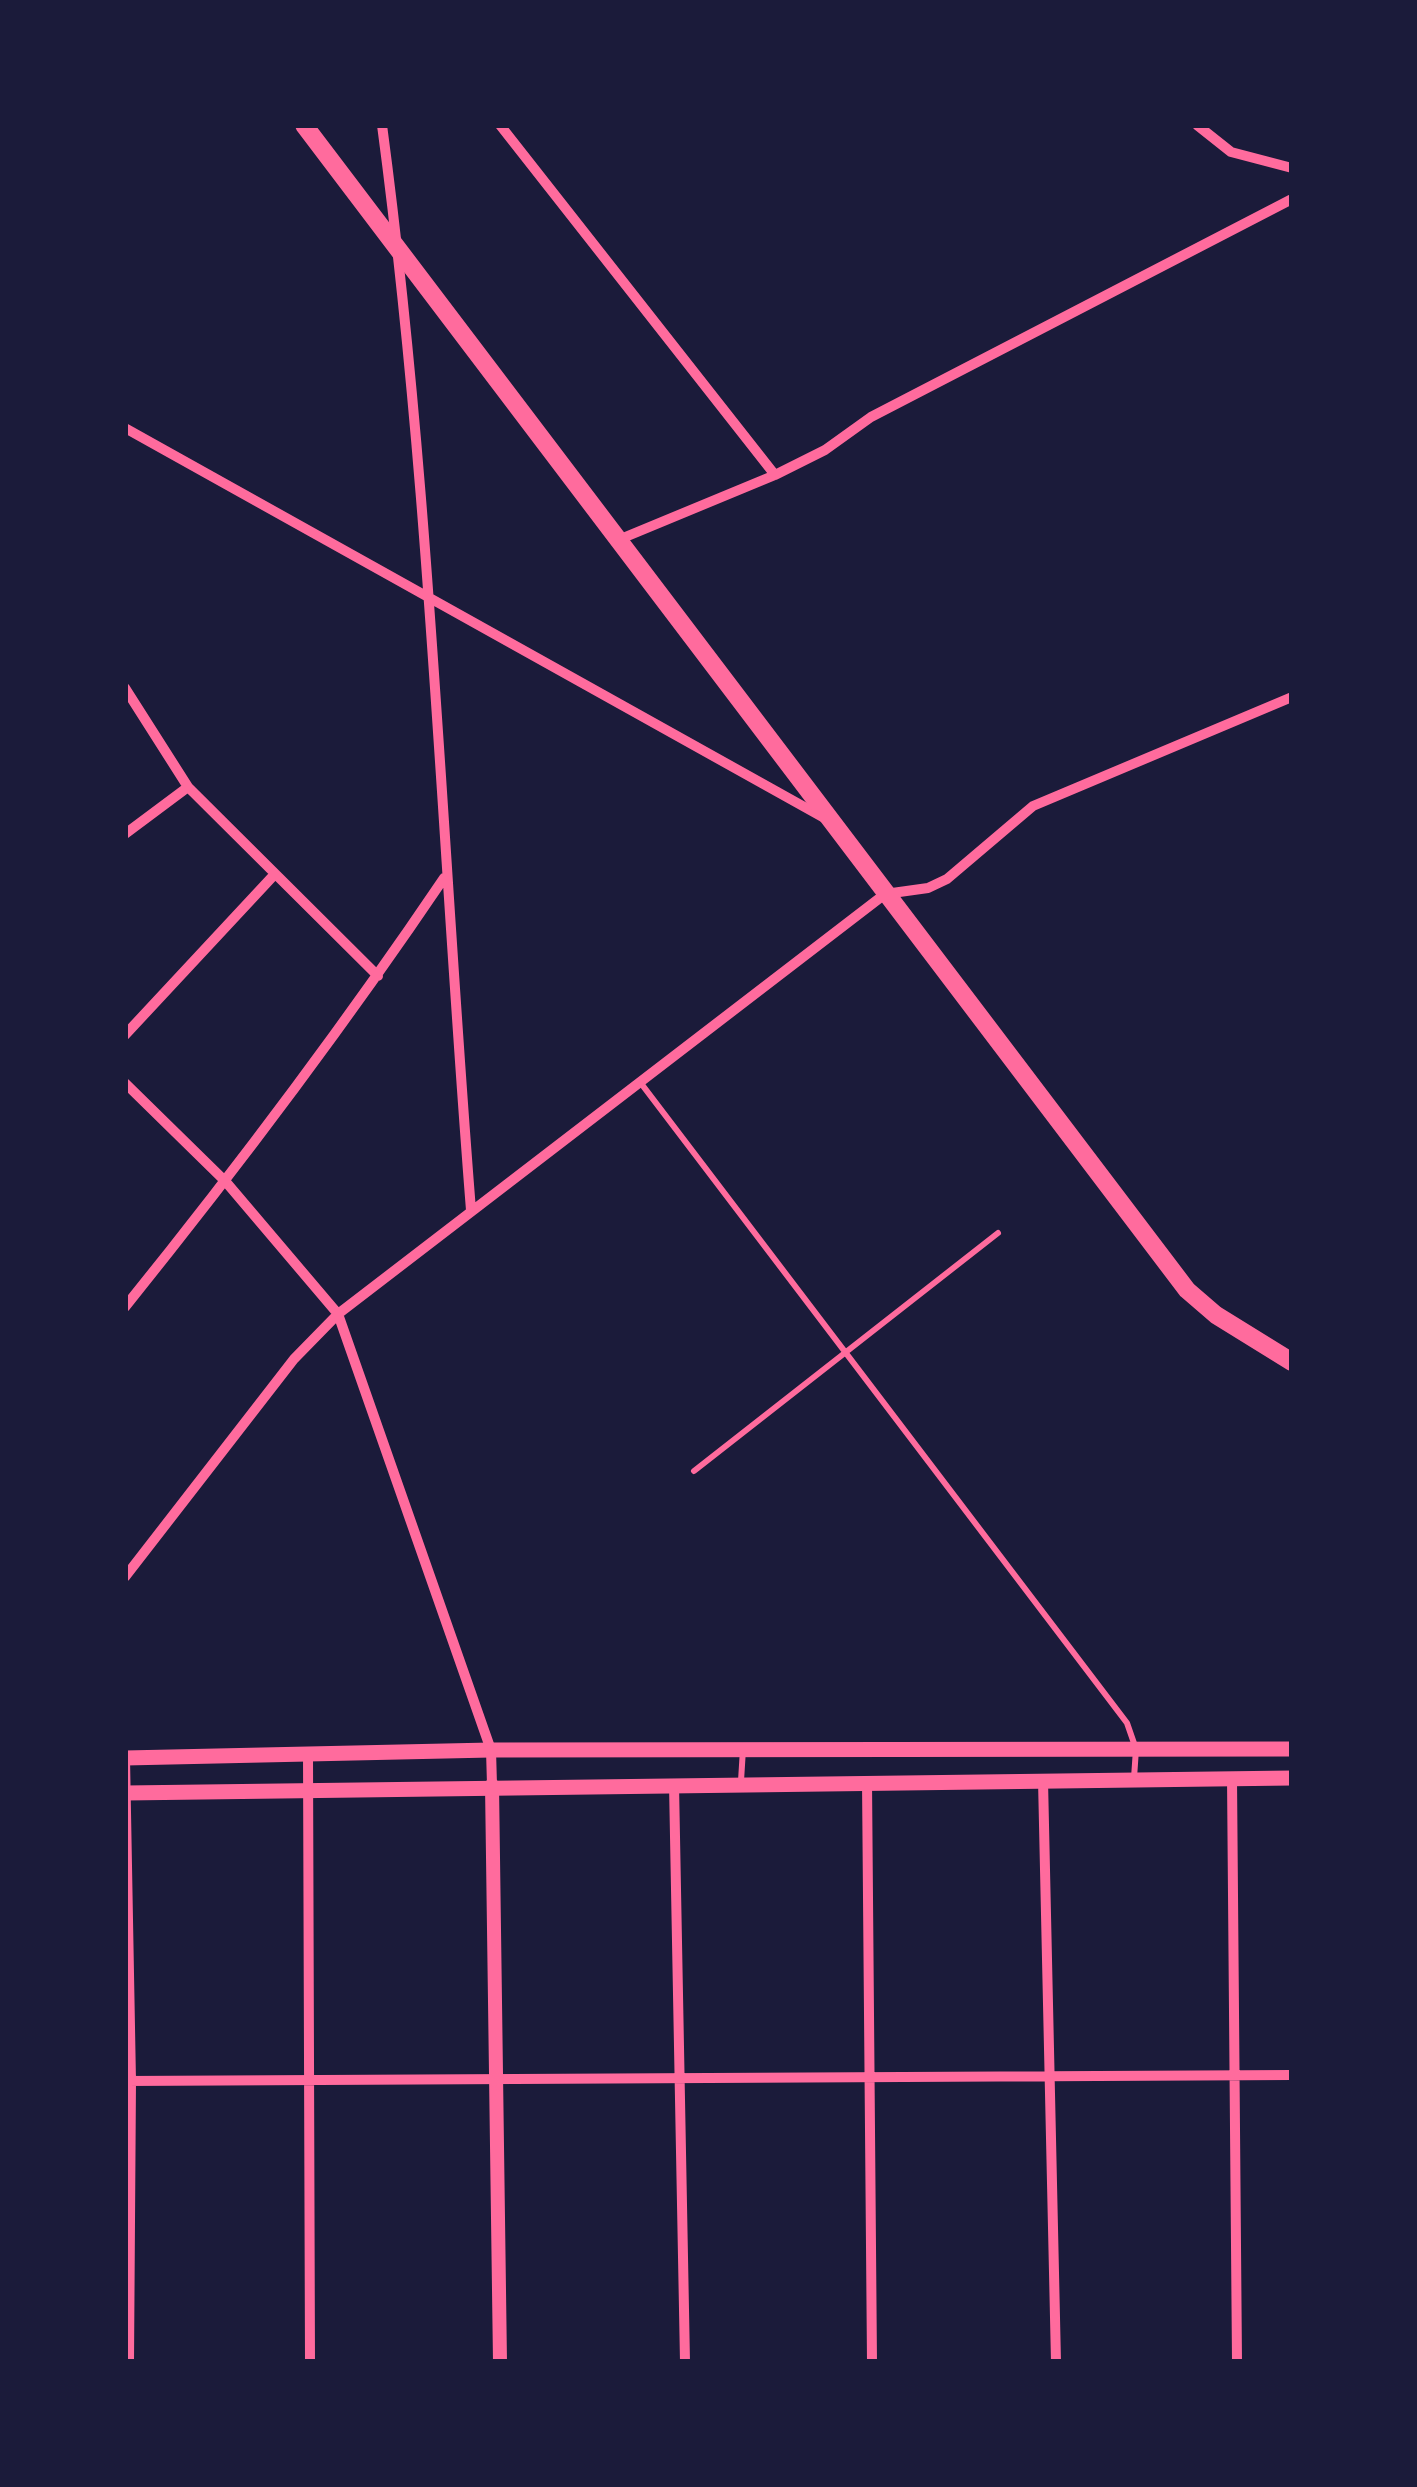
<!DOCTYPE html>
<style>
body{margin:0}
#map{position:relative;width:1417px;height:2487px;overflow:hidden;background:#1b1b3a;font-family:Jost,sans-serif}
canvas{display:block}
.frame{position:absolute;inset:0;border:128px solid #1b1b3a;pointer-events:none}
</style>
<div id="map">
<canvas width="1417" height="2487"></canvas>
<div class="frame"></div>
</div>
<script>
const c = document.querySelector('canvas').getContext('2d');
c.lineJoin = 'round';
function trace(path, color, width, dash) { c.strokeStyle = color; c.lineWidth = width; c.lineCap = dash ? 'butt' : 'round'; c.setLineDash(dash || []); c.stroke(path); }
trace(new Path2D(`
 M640,1082L1127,1723L1136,1749L1134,1778
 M694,1471L998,1233
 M741,1781L743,1749`), '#ff6b9d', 6);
trace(new Path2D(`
 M382,125C430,485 442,848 471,1210
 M500,125L775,475
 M1197,125L1231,152L1292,168
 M125,428L826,819
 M618,540L775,475L825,450L871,417L1292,199
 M125,688L188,787L378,976
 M125,834L188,787
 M125,1035L274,875
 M125,1083L226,1182L338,1314L491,1750L492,1785
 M125,1307C237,1168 344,1026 444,878
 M125,1577L294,1359L338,1314L885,894L928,888L947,879L1033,806L1292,697
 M308,1754L310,2362
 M125,1758L131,2081L129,2362
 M1232,1778L1237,2362
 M1043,1780L1056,2362
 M867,1781L872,2362
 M674,1784L685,2362
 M125,2081L1292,2075`), '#ff6b9d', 10);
trace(new Path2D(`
 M492,1785L500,2362`), '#ff6b9d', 14);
trace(new Path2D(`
 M125,1758L491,1750L1292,1749
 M125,1793L1292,1778`), '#ff6b9d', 15);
trace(new Path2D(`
 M304,125L1187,1290L1216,1315L1292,1362`), '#ff6b9d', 18);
</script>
